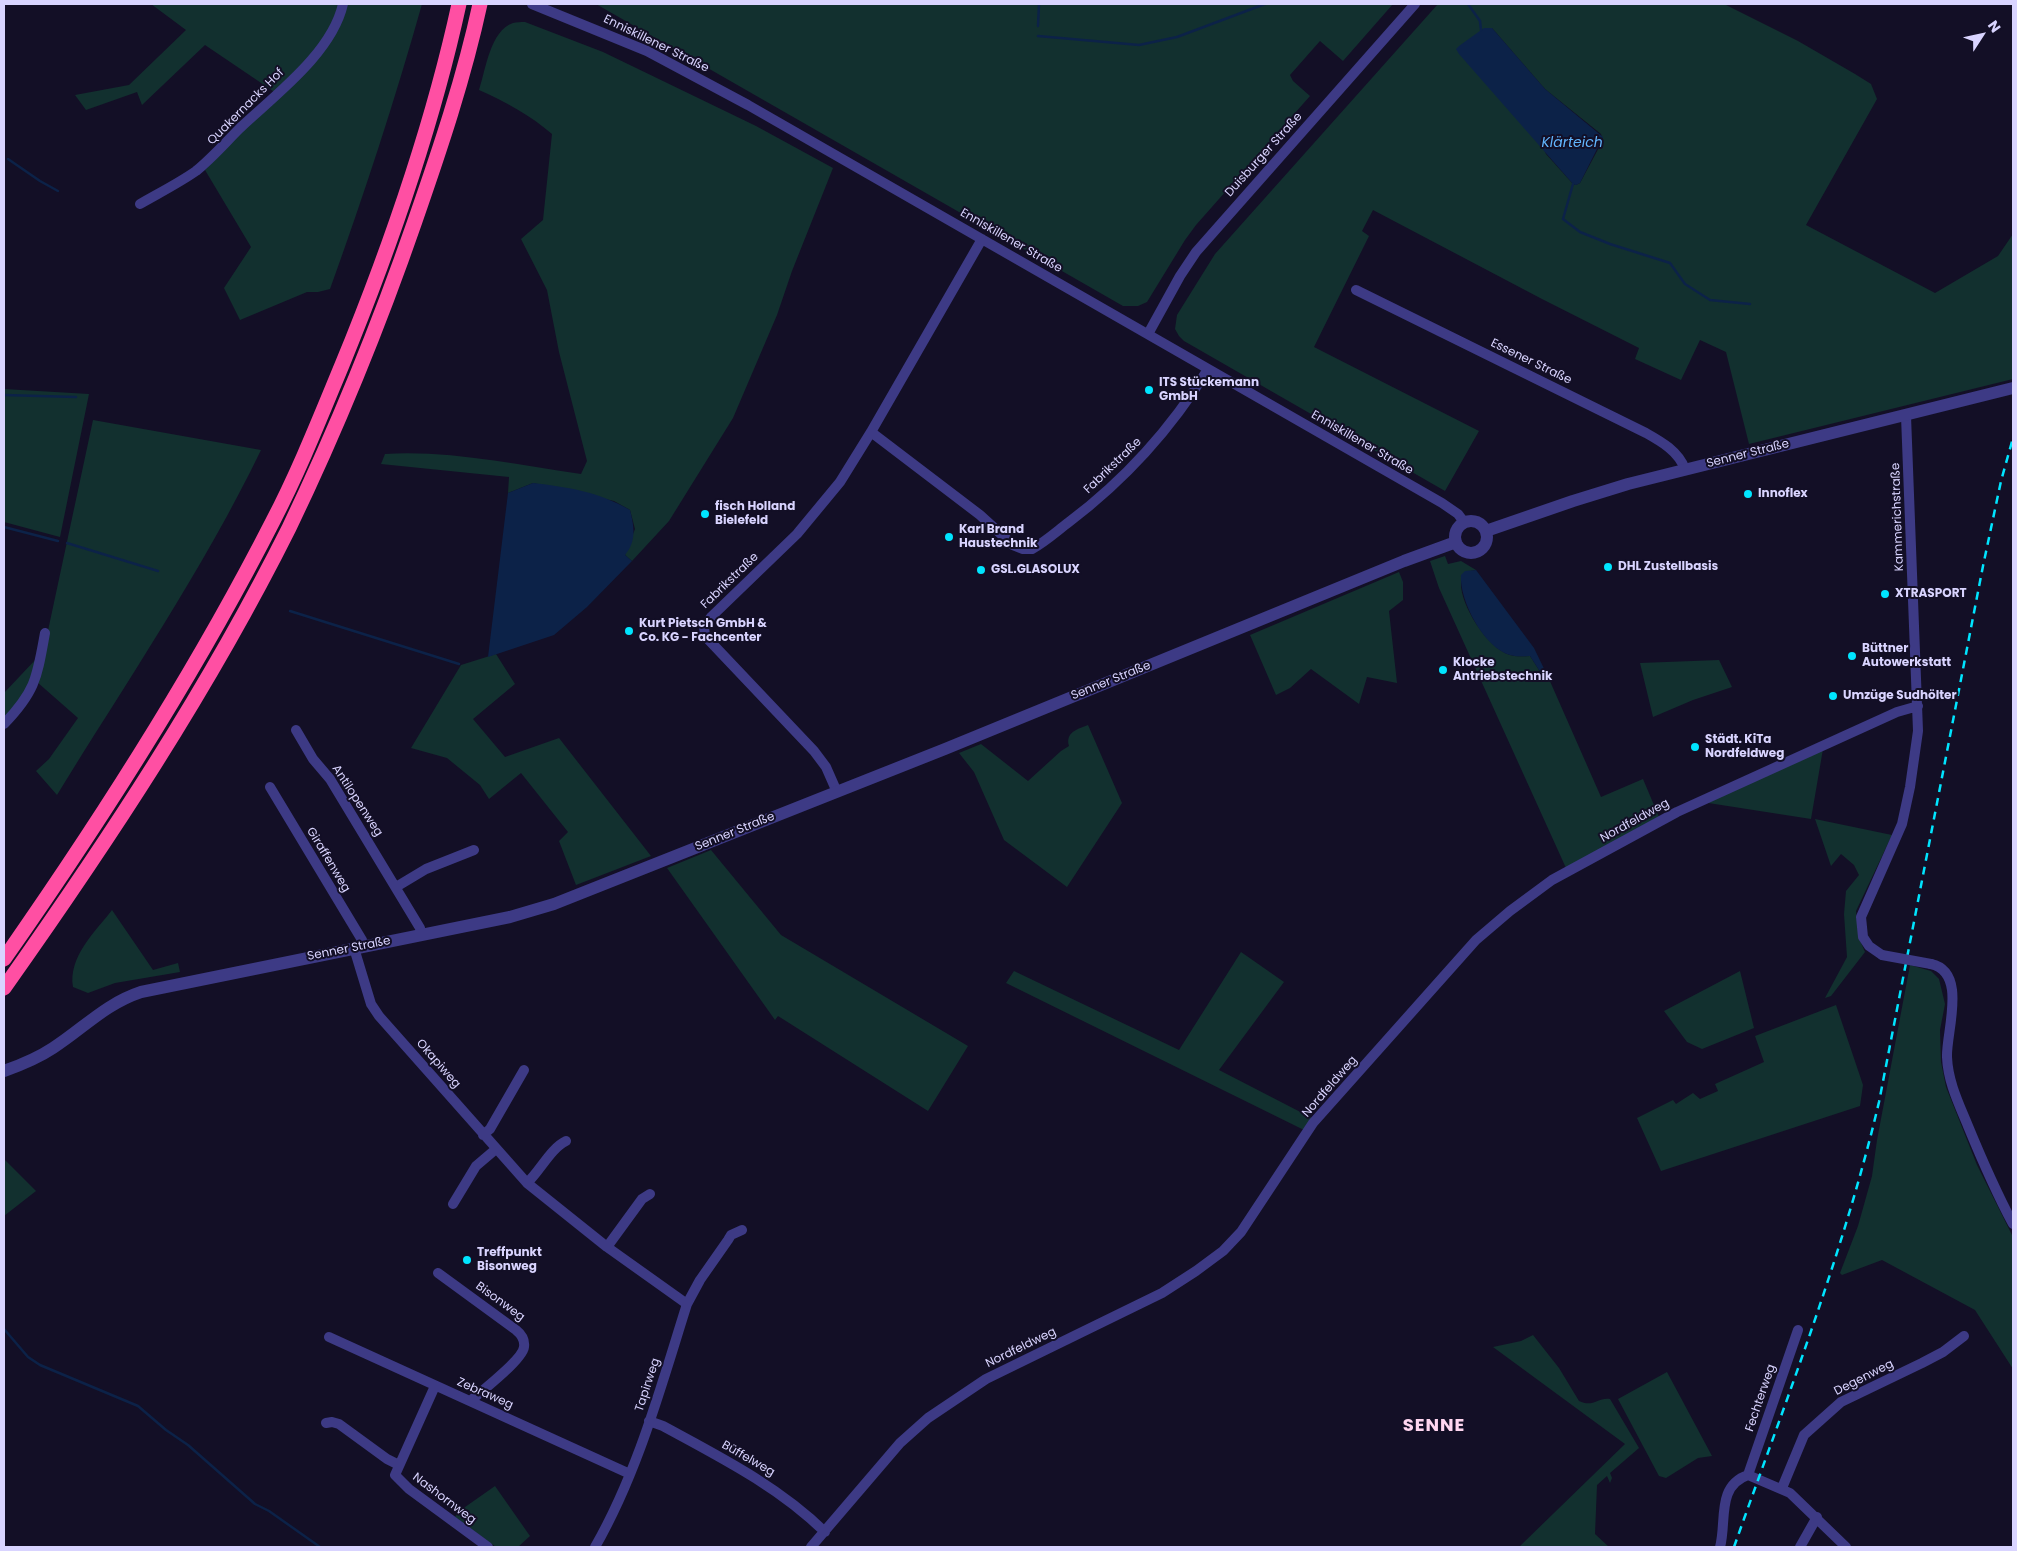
<!DOCTYPE html>
<meta charset="utf-8">
<style>
body{margin:0}
#map{position:relative;width:2017px;height:1551px;overflow:hidden;background:#130f26;font-family:Poppins,sans-serif}
canvas{display:block}
.frame{position:absolute;inset:0;border:5px solid #d9d4ff;pointer-events:none}
.north{position:absolute;left:1957px;top:10px;width:50px;height:50px;-webkit-text-stroke:4px #130f26;paint-order:stroke;rotate:55deg;font-size:14px;font-weight:700;line-height:20px;text-align:center;color:#d9d4ff}
.north::after{content:'';display:block;margin:auto;width:18px;height:22px;background:#d9d4ff;clip-path:polygon(50% 0,100% 100%,50% 72%,0 100%)}
</style>
<div id="map">
<canvas width="2017" height="1551"></canvas>
<div class="frame"></div>
<div class="north">N</div>
</div>
<script>
const c = document.querySelector('canvas').getContext('2d');
c.lineJoin = 'round';
function fill(path, color) { c.fillStyle = color; c.fill(path, 'evenodd'); }
function trace(path, color, width, dash) { c.strokeStyle = color; c.lineWidth = width; c.lineCap = dash ? 'butt' : 'round'; c.setLineDash(dash || []); c.stroke(path); }
function label(font, color, halo, rows, align = 'center') {
  c.font = font + ' Poppins,sans-serif'; c.lineWidth = 4; c.setLineDash([]); c.textBaseline = 'middle'; c.strokeStyle = halo; c.fillStyle = color; for (const [text, x, y, turn = 0] of rows) {
    c.save(); c.translate(x, y); c.rotate((+turn || 0) * Math.PI / 180); c.textAlign = isNaN(turn) ? turn : align; if (halo) c.strokeText(text, 0, 0); c.fillText(text, 0, 0); c.restore();
  }
}
fill(new Path2D(`
 M151,4H422C395,100 364,195 330,289L318,292H307L240,320L224,288L251,247L205,170L240,133L279,98L273,91L205,45L142,105L137,92L86,110L75,95L129,85L186,30Z
 M596,4H1393L1343,61L1320,41L1290,75L1293,81L1310,96L1196,225L1185,240L1147,302L1138,306H1123Z
 M1438,4H1724L1798,41L1855,74L1871,84L1877,99L1806,225L1935,293L1998,256L2013,234V379L1749,444L1726,352L1700,340L1681,380L1635,359L1639,348L1542,299L1373,210L1362,231L1369,236L1314,347L1479,431L1445,491L1184,341L1179,336L1175,329L1177,315L1215,254ZM1492,28L1545,89L1601,134L1603,140L1580,183L1576,185L1573,184L1546,154Z
 M525,22L603,52L756,126L833,168L792,271L777,315L733,418L669,521L632,561L625,555L635,529L630,510L614,501L533,483L508,493L509,477L381,464L385,454C450,450 516,465 581,474L587,461L559,352L547,290L521,239L543,220L552,134C530,115 506,102 479,90C486,69 490,31 513,23C516,22 521,22 525,22Z
 M4,389L89,394L60,537L4,522Z
 M93,420L261,450C203,570 127,681 57,795L36,771L49,759L78,718L37,682Z
 M1445,556L1448,564L1461,561L1476,570L1465,572C1463,575 1461,579 1461,583C1460,605 1488,649 1510,655C1516,657 1524,656 1530,656L1539,670L1549,679L1601,797L1643,779L1659,817L1566,868L1439,588L1430,561Z
 M1399,572L1403,582V600L1389,611L1397,683L1367,677L1359,704L1311,669L1290,688L1276,695L1250,635Z
 M496,654L515,684L473,719L505,757L559,738L651,856L576,885L559,841L568,832L521,773L489,799L480,785L447,758L411,748L461,665Z
 M37,658L30,687L4,719V693Z
 M1719,660L1732,687L1693,700L1653,717L1640,663Z
 M1088,725L1122,803L1067,887L1004,840L974,772L959,753L981,744L1028,781L1061,751L1069,746C1065,732 1078,729 1088,725Z
 M1823,749L1811,819L1702,802Z
 M1815,819L1892,835L1856,911L1859,938L1865,952L1831,996L1825,998L1847,957L1844,914L1846,891L1859,875L1854,865L1841,854L1831,866Z
 M711,850L781,935L968,1046L928,1111L778,1016L775,1020L667,868Z
 M112,910L153,970L178,963L180,972L115,983L88,993L73,987C68,957 95,932 112,910Z
 M1241,952L1284,982L1219,1070L1312,1118L1304,1130L1006,983L1014,971L1179,1050Z
 M1910,965L1931,971L1939,979L1945,1004L1940,1030L1941,1062L1946,1087L1977,1165L2013,1237V1369L1975,1310L1882,1260L1842,1275L1840,1273L1858,1226L1872,1176L1877,1140Z
 M1740,971L1754,1028L1702,1049L1687,1042L1664,1011Z
 M1836,1005L1863,1085L1860,1106L1661,1171L1637,1118L1673,1100L1676,1104L1693,1093L1700,1099L1718,1091L1715,1084L1764,1062L1755,1036Z
 M4,1159L36,1191L4,1216Z
 M1533,1335L1559,1368L1579,1401C1593,1408 1598,1397 1610,1399L1639,1448L1610,1473L1612,1478L1610,1483L1607,1476L1597,1485L1595,1534L1609,1547H1519L1625,1444L1493,1347L1521,1341Z
 M1667,1372L1712,1456L1698,1458L1666,1478L1659,1476L1618,1399Z
 M495,1486L530,1536L518,1547H496L455,1517L458,1512Z`), '#12302f');
fill(new Path2D(`
 M1484,28H1492L1545,89L1603,137L1580,183L1576,185L1573,184L1459,54L1456,49L1459,46Z
 M533,483C568,487 599,492 630,510C634,526 637,541 625,555L632,561L587,607L554,635L488,657L508,493Z
 M1476,570L1534,648L1549,679L1539,670L1530,656C1524,656 1516,657 1510,655C1484,648 1459,600 1461,575L1465,571Z`), '#0c2248');
trace(new Path2D(`
 M1468,4L1480,21L1481,30
 M1038,26L1039,4
 M1038,36L1139,45L1177,37L1265,4
 M8,159L40,181L58,191
 M1573,184L1563,219L1580,232L1610,244L1670,263L1685,284L1710,300L1750,304
 M4,395L76,397
 M4,527L58,541
 M67,543L158,571
 M290,611L459,664
 M4,1329L28,1357L40,1365L138,1406L166,1430L188,1445L255,1504L269,1511L320,1547`), '#0c2248', 2.5);
trace(new Path2D(`
 M532,4L647,51L748,105L1442,503L1458,514L1464,522
 M140,204C159,193 179,183 196,171C212,158 225,143 240,128C275,95 332,53 343,4
 M1356,290L1646,433C1662,442 1678,451 1685,469
 M1148,334L1180,276L1196,252L1415,4
 M871,432L980,515L1013,545L1023,549H1032C1045,542 1057,531 1069,522C1126,479 1171,429 1208,369
 M4,724C36,691 37,677 45,633
 M296,730L313,759L330,779L420,928L421,935
 M270,787L362,940L364,946
 M837,792L826,767L814,751L705,636L704,627L711,617L797,534L840,482L871,432L982,239
 M396,887L426,869L474,850
 M354,948L371,1004L379,1016L527,1183L607,1247L687,1304L700,1280L728,1240L731,1235L742,1230
 M1882,955L1869,946L1863,937L1861,917L1902,824L1910,787L1918,731L1906,416
 M1931,964C1968,972 1946,1032 1947,1057C1948,1082 1959,1104 1968,1126C1982,1160 1996,1192 2013,1224
 M483,1135L490,1129L524,1070
 M527,1183C540,1171 551,1148 566,1141
 M453,1204L476,1166L496,1149
 M607,1247L642,1199L650,1194
 M438,1273L516,1330C521,1334 525,1340 524,1347C523,1359 481,1392 470,1401
 M329,1337L630,1474
 M435,1386L395,1475L409,1489L488,1547
 M649,1421L663,1426C720,1457 778,1486 825,1532
 M326,1423L332,1422L339,1424L387,1459L399,1465
 M1748,1475L1798,1330
 M1782,1488L1804,1435L1841,1402L1922,1363L1943,1352L1964,1336
 M595,1547C638,1472 661,1386 687,1304
 M811,1547L900,1443L928,1418L986,1379L1162,1293L1196,1271L1223,1251L1241,1232L1313,1123L1476,940L1510,911L1552,880L1677,812L1897,712L1918,706
 M1720,1547C1727,1522 1716,1486 1748,1475L1790,1493L1846,1547
 M1800,1547L1817,1517`), '#3d3a85', 10);
trace(new Path2D(`
 M1455 537a16 16 0 1 1 32 0a16 16 0 1 1-32 0Z
 M1486,531L1573,501L1628,484L2013,388
 M4,1071C21,1065 38,1058 53,1048C84,1028 105,1004 141,992L510,917L554,904L945,749L1404,561L1456,542`), '#3d3a85', 12);
trace(new Path2D(`
 M4,959C102,819 195,674 273,521C299,471 320,418 342,365C390,248 432,128 459,4
 M4,988C108,841 208,690 289,528C337,428 379,325 415,221C440,149 464,78 480,4`), '#ff4fa3', 15);
trace(new Path2D(`
 M1734,1547C1786,1400 1843,1255 1879,1102L1983,566L2001,481L2013,438`), '#00e5ff', 2.5, [8, 6]);
trace(new Path2D(`
 M1882,955L1931,964`), '#3d3a85', 10);
for (const [x, y, r, color] of [
 [1149,390,5,"#00e5ff"],
 [1748,494,5,"#00e5ff"],
 [705,514,5,"#00e5ff"],
 [949,537,5,"#00e5ff"],
 [1608,567,5,"#00e5ff"],
 [981,570,5,"#00e5ff"],
 [1885,594,5,"#00e5ff"],
 [629,631,5,"#00e5ff"],
 [1852,656,5,"#00e5ff"],
 [1443,670,5,"#00e5ff"],
 [1833,696,5,"#00e5ff"],
 [1695,747,5,"#00e5ff"],
 [467,1260,5,"#00e5ff"]
]) { const dot = new Path2D(); dot.arc(x, y, r, 0, 2 * Math.PI); c.fillStyle = color; c.fill(dot); trace(dot, '#130f26', 2); }
label('12px', '#d9d4ff', '#130f26', [
 ["Enniskillener Straße",656,44,26],
 ["Quakernacks Hof",246,107,-45],
 ["Duisburger Straße",1264,155,-48],
 ["Enniskillener Straße",1011,241,30],
 ["Essener Straße",1531,362,26],
 ["Enniskillener Straße",1362,443,30],
 ["Senner Straße",1748,454,-14],
 ["Fabrikstraße",1113,466,-44],
 ["Kammerichstraße",1898,517,-92],
 ["Fabrikstraße",730,581,-44],
 ["Senner Straße",1111,681,-22],
 ["Antilopenweg",357,801,57],
 ["Nordfeldweg",1635,821,-29],
 ["Senner Straße",735,832,-22],
 ["Giraffenweg",328,860,59],
 ["Senner Straße",349,949,-11],
 ["Okapiweg",438,1064,49],
 ["Nordfeldweg",1330,1087,-49],
 ["Bisonweg",500,1302,36],
 ["Nordfeldweg",1021,1348,-26],
 ["Degenweg",1864,1378,-27],
 ["Tapirweg",648,1385,-72],
 ["Zebraweg",485,1394,24],
 ["Fechterweg",1761,1398,-71],
 ["Büffelweg",748,1459,30],
 ["Nashornweg",444,1499,37]
]);
label('bold 12px', '#d9d4ff', '#130f26', [
 ["ITS Stückemann",1159,383],
 ["GmbH",1159,397],
 ["Innoflex",1758,494],
 ["fisch Holland",715,507],
 ["Bielefeld",715,521],
 ["Karl Brand",959,530],
 ["Haustechnik",959,544],
 ["DHL Zustellbasis",1618,567],
 ["GSL.GLASOLUX",991,570],
 ["XTRASPORT",1895,594],
 ["Kurt Pietsch GmbH &",639,624],
 ["Co. KG - Fachcenter",639,638],
 ["Büttner",1862,649],
 ["Autowerkstatt",1862,663],
 ["Klocke",1453,663],
 ["Antriebstechnik",1453,677],
 ["Umzüge Sudhölter",1843,696],
 ["Städt. KiTa",1705,740],
 ["Nordfeldweg",1705,754],
 ["Treffpunkt",477,1253],
 ["Bisonweg",477,1267]
], 'left');
label('italic 14px', '#62b6ff', '#130f26', [
 ["Klärteich",1572,143]
]);
c.letterSpacing = '1px';
label('bold 18px', '#ffd6f0', '#130f26', [
 ["SENNE",1434,1426]
]);
c.letterSpacing = '0px';
</script>
